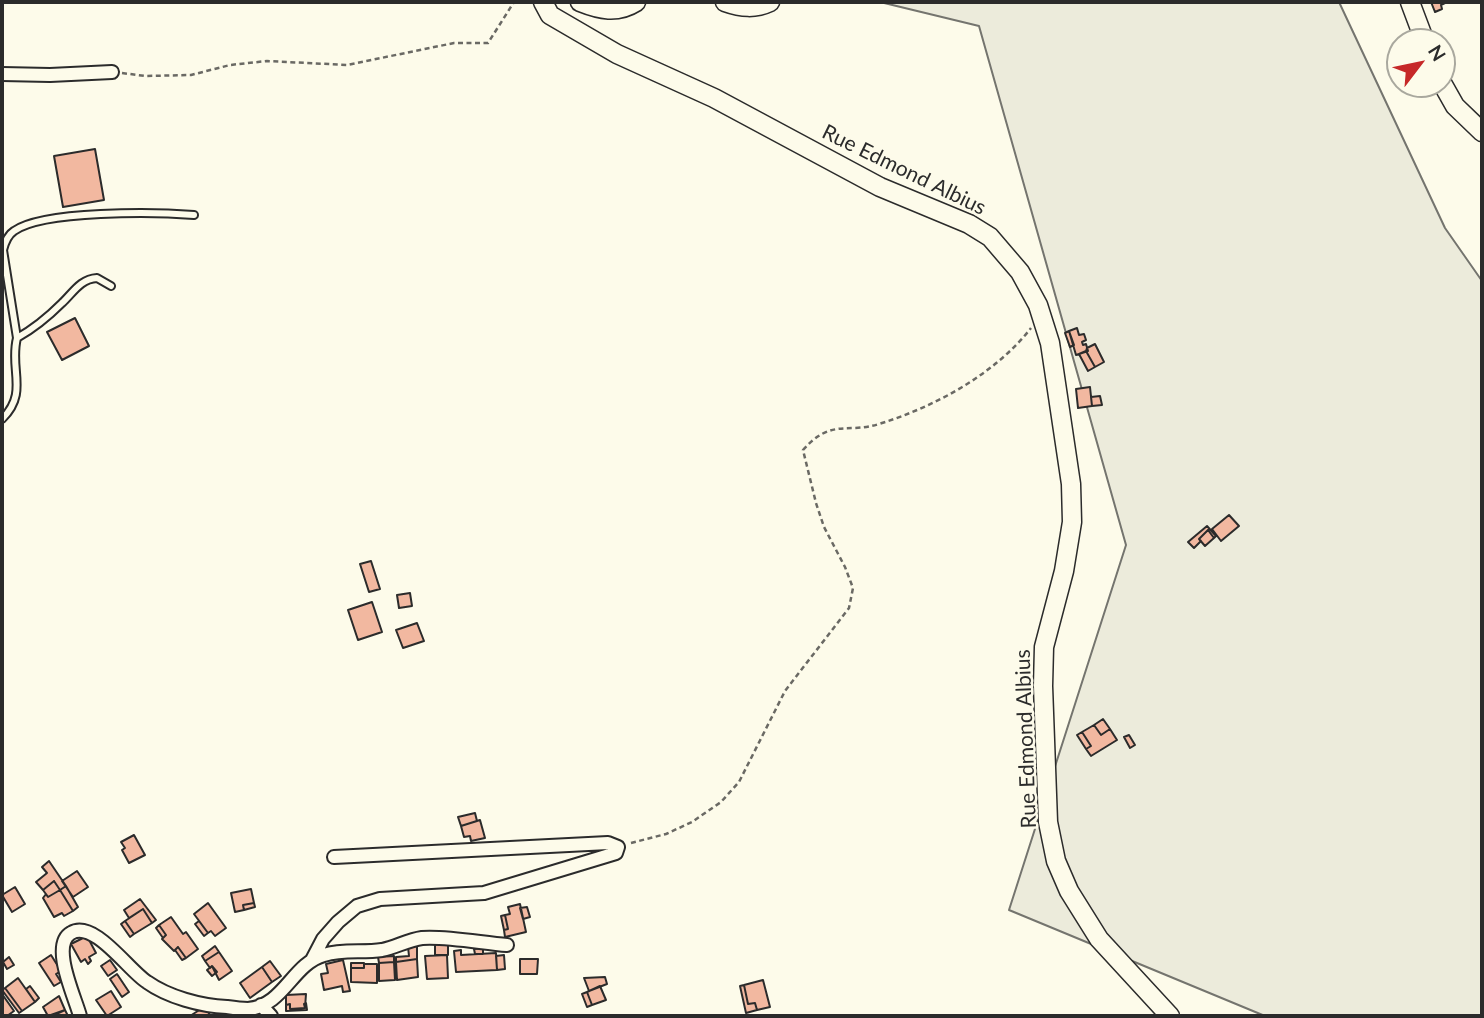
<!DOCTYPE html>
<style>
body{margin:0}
#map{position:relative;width:1484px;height:1018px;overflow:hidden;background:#fdfbea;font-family:Lato,sans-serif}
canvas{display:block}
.frame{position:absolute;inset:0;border:4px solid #2b2b2b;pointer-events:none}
.north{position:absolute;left:1386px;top:28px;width:70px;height:70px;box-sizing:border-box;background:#fdfbea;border:2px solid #a9a89e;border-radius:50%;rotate:58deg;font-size:19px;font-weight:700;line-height:28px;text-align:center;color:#2b2b2b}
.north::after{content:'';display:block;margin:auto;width:24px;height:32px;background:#c62828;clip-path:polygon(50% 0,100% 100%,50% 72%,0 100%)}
</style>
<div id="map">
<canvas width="1484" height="1018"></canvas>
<div class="frame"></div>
<div class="north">N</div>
</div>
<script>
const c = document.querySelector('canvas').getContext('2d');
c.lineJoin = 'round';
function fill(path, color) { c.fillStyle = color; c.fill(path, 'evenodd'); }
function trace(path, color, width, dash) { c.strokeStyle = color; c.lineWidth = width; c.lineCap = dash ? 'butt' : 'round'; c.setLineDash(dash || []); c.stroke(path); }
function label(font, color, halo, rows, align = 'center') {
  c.font = font + ' Lato,sans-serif'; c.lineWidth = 5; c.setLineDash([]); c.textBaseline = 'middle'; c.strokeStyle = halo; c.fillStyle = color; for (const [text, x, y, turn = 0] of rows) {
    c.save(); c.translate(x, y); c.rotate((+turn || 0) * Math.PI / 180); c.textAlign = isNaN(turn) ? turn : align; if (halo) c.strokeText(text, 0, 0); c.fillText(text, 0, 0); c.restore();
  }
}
const green = new Path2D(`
 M880,2H1339L1445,228L1482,281V1016H1265L1009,910L1126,545L979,26Z`);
fill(green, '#ecebdb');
trace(green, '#74746e', 2);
const building = new Path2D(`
 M1431,2H1444L1445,3L1441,5L1442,9L1435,12Z
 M95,149L104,200L63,207L54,156Z
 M75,318L89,346L62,360L47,332Z
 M1077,328L1079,335L1084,334L1086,340L1082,342L1083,345L1086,344L1088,351L1076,355L1069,331Z
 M1069,331L1074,345L1070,347L1065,333Z
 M1095,344L1104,362L1095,367L1086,351L1087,348Z
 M1086,351L1095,367L1088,371L1079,354Z
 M1090,387L1092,406L1078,408L1076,389Z
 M1100,396L1102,405L1092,406L1091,397Z
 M1229,515L1239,526L1221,541L1212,529Z
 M1207,526L1216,536L1214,538L1208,530L1199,539L1201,541L1194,548L1188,542Z
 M1208,530L1214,538L1205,546L1199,539Z
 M371,561L380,589L369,592L360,564Z
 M410,593L412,606L399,608L397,595Z
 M372,602L382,632L358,640L348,610Z
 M417,623L424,641L403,648L396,630Z
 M1103,719L1110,729L1101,735L1094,725Z
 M1094,725L1101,735L1110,729L1117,740L1091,756L1086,749L1091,746L1082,732Z
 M1082,732L1091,746L1086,749L1077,735Z
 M1129,735L1135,745L1130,748L1124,737Z
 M475,813L477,821L461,826L458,817Z
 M480,820L485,838L471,841L470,836L464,837L461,826Z
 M134,835L145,855L129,863L122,850L125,848L121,842Z
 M49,861L66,886L60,890L54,881L43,890L36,882L47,873L42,867Z
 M77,871L88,887L73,897L62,881Z
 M54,881L60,890L48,897L43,890Z
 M66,886L78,907L73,911L60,890Z
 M15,887L25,904L12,912L2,895Z
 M251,889L254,903L243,905L244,910L235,912L231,893Z
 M60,890L73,911L64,916L62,913L54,917L43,898L46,894L48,897Z
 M140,899L156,920L152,923L143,909L129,918L124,910Z
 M208,903L226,928L215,936L211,931L208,933L194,914Z
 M254,903L255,907L244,910L243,905Z
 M520,904L526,932L505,937L504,930L508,929L505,915L510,914L508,907Z
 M527,907L530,917L523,919L520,908Z
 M143,909L152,923L134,934L125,921Z
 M505,915L508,929L504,930L501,916Z
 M171,917L183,934L186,932L198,949L186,958L178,947L174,951L162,939L166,935L159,925Z
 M125,921L134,934L130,937L121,924Z
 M199,921L208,933L204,936L195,924Z
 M159,925L166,935L163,938L156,928Z
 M87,936L96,953L89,957L91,961L88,964L85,959L81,962L71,944Z
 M448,943V955H435V944Z
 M215,946L219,952L205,961L202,956Z
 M417,946V959L396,962V957L409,956L408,947Z
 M178,947L186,958L182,960L175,950Z
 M483,948V954H475L474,949Z
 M461,950V955L496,953L497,970L456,972L454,951Z
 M219,952L232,971L219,980L212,966L210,968L205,961Z
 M51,955L61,971L56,974L61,982L54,986L39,963Z
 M447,955L448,978L427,979L425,956Z
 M504,955L505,969L497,970L496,956Z
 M394,956V962L379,963L378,957Z
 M9,957L14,965L7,969L3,962Z
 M417,959L418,977L397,980L396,962Z
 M520,959H538L537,974H520Z
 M110,960L117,970L108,976L101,966Z
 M343,960L350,991L343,992L342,986L324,990L321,974L328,973L326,964Z
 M270,961L281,976L272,982L262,967Z
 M394,962L395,980L379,981V963Z
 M351,963H364V968H351Z
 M364,964H377V983L351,982V968H364Z
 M212,966L217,972L212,976L207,970Z
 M262,967L272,982L250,998L240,983Z
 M117,974L129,992L122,997L110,979Z
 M605,977L607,984L589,991L584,978Z
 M18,978L35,1002L22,1011L5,988Z
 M763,980L770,1007L757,1010L755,1003L748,1004L744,985Z
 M744,985L748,1004L755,1003L757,1010L746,1013L740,986Z
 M30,986L39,998L35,1002L26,989Z
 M600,986L606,1000L592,1005L587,992Z
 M5,988L22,1011L19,1013L2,990Z
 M111,991L121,1007L107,1016L96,1000Z
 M587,992L592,1005L587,1007L582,994Z
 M2,994L14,1011L7,1016H2Z
 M306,994L305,1008L290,1009V1004L286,1005V995Z
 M59,996L65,1010L48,1016L43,1007Z
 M306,1003L307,1010L286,1011V1005L290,1004V1009L305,1008L304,1004Z
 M204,1007L211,1016H190Z
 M65,1010L68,1016H52Z`);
fill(building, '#f2b8a0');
trace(building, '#2b2b2b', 2);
const lane = new Path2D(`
 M17,338L3,250C5,242 8,235 14,231C43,210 156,212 194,215
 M2,419C29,393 9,369 17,338C33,329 49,316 62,303C73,293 80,279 97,278L111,286`);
const street = new Path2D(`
 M2,74L50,75L112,72
 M312,960L323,939L338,922L357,906L380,899L484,893L616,853L618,847L608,843L334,857
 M261,1005L271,1016
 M80,1016C75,997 50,945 71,933C94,919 129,971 147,982C168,997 201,1006 227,1007C234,1008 241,1009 248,1009C284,1006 292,964 324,955C342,949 363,953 382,950C396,947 408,940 422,938C446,936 482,943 507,945`);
const secondary = new Path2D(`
 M543,2L550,15L617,54L714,98L880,187L969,224L990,237L1020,272L1038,305L1050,343L1071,484L1072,522L1064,571L1044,647L1043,686L1048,822L1056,861L1069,891L1099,939L1170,1016
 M580,2C600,10 617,14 636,2
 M725,2C742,8 755,9 770,2
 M1410,2L1425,42
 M1442,83L1455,106L1482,132`);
trace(lane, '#2b2b2b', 10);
trace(street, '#2b2b2b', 16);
trace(secondary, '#2b2b2b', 21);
trace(new Path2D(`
 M122,73L145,76L191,75L230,65L267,61L347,65L454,43H488L514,2
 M631,843L666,834L692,822L721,802L739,782L785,691L849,608L853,588L845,567L824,527L816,503L803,450C832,417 848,435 882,423C936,406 995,374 1031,328`), '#6a6964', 2.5, [5, 3.5]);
trace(lane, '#fdfbea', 6);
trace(street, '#fdfbea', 12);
trace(secondary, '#fdfbea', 18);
label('21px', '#2b2b2b', '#fdfbea', [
 ["Rue Edmond Albius",904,170,26],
 ["Rue Edmond Albius",1026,739,-92]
]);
</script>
